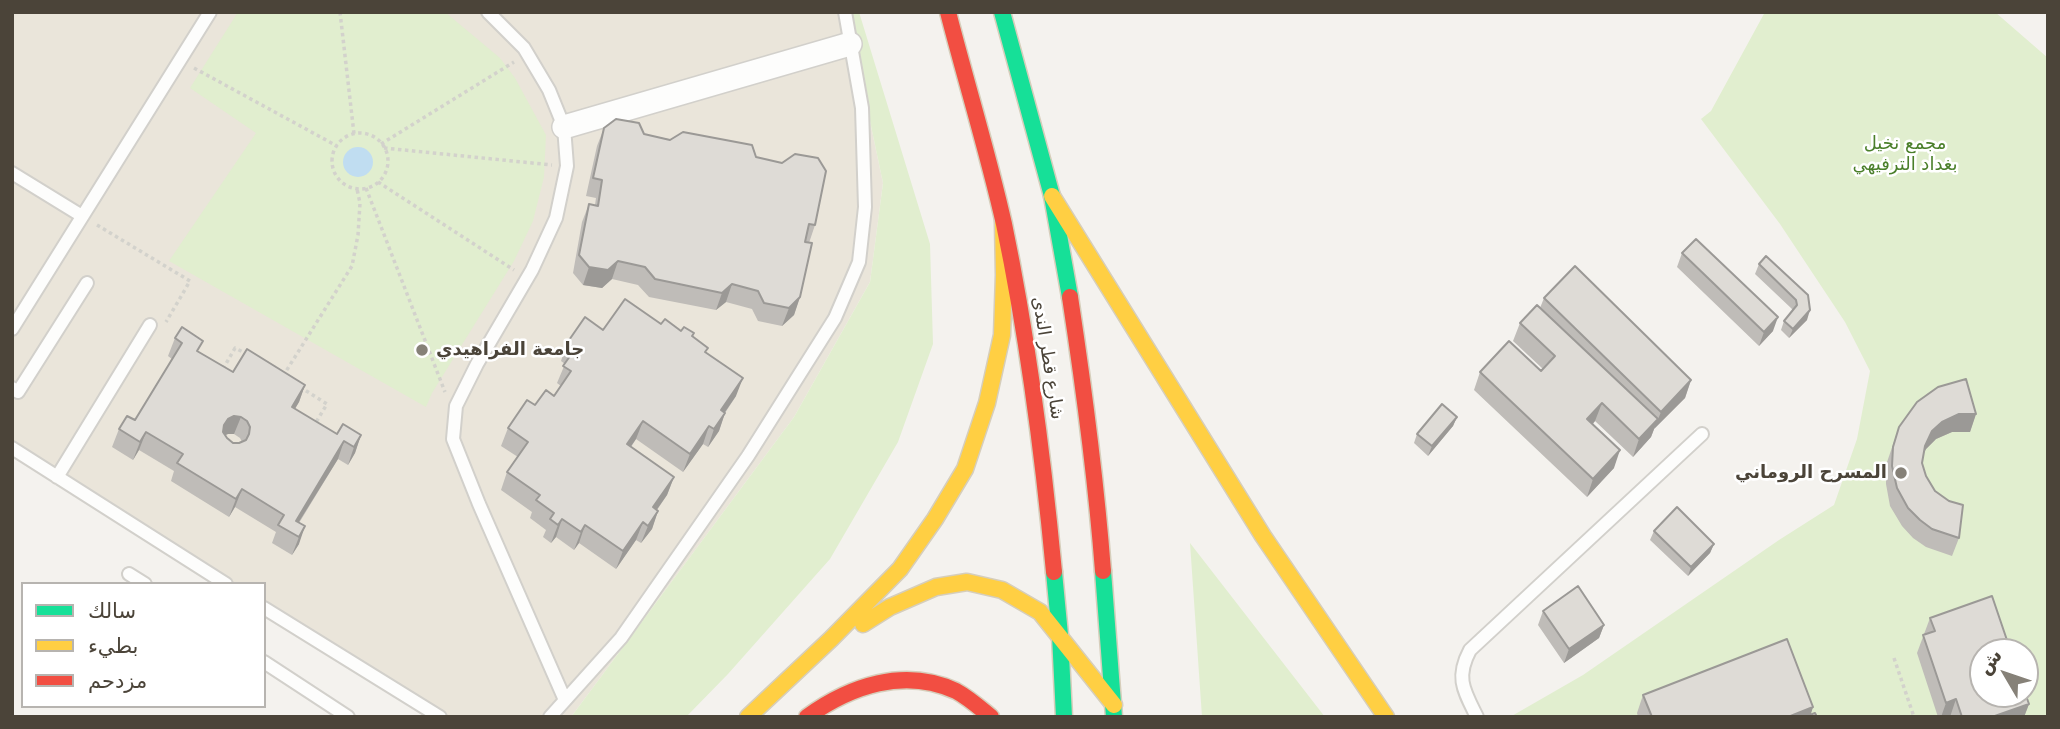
<!DOCTYPE html>
<meta charset="utf-8">
<style>
body{margin:0}
#map{position:relative;width:2060px;height:729px;overflow:hidden;background:#f4f2ee;font-family:"DejaVu Sans","Noto Sans Arabic",sans-serif}
canvas{display:block}
.frame{position:absolute;inset:0;border:14px solid #4b4439;pointer-events:none}
.legend{position:absolute;left:21px;top:582px;width:245px;height:126px;box-sizing:border-box;background:#fff;border:2px solid #b7b4b0;margin:0;padding:9px 12px;list-style:none;font-size:21px;color:#4b4439}
.legend li{display:flex;align-items:center;gap:14px;height:35px}
.legend b{width:35px;border:2px solid #b7b4b0}
.north{position:absolute;left:1969px;top:638px;width:70px;height:70px;box-sizing:border-box;background:#fff;border:2px solid #b7b4b0;border-radius:50%;rotate:309deg;font-size:19px;font-weight:700;line-height:28px;text-align:center;color:#4b4439}
.north::after{content:'';display:block;margin:auto;width:24px;height:32px;background:#868178;clip-path:polygon(50% 0,100% 100%,50% 72%,0 100%)}
</style>
<div id="map">
<canvas width="2060" height="729"></canvas>
<div class="frame"></div>
<ul class="legend">
<li><b style="height:9px;background:#16e098"></b>سالك</li>
<li><b style="height:9px;background:#ffcf43"></b>بطيء</li>
<li><b style="height:9px;background:#f24e42"></b>مزدحم</li>
</ul>
<div class="north">ش</div>
</div>
<script>
const c = document.querySelector('canvas').getContext('2d');
c.lineJoin = 'round';
function fill(path, color) { c.fillStyle = color; c.fill(path, 'evenodd'); }
function trace(path, color, width, dash) { c.strokeStyle = color; c.lineWidth = width; c.lineCap = dash ? 'butt' : 'round'; c.setLineDash(dash || []); c.stroke(path); }
function label(font, color, halo, rows, align = 'center') {
  c.font = font + ' "DejaVu Sans","Noto Sans Arabic",sans-serif'; c.lineWidth = 5; c.setLineDash([]); c.textBaseline = 'middle'; c.strokeStyle = halo; c.fillStyle = color; for (const [text, x, y, turn = 0] of rows) {
    c.save(); c.translate(x, y); c.rotate((+turn || 0) * Math.PI / 180); c.textAlign = isNaN(turn) ? turn : align; if (halo) c.strokeText(text, 0, 0); c.fillText(text, 0, 0); c.restore();
  }
}
fill(new Path2D(`
 M12,12H847L883,183L870,282L794,417L571,717H432L264,612V584H219L12,454Z`), '#eae5da');
fill(new Path2D(`
 M238,12H445L500,58L515,78L546,135L544,177L533,221L514,261L432,393L426,407L169,261L256,133L190,88Z
 M847,12H859L930,244L933,344L898,442L830,559L728,674L686,717H571L794,417L870,282L883,183Z
 M1765,12H1995L2048,58V717H1510L1583,675L1779,540L1834,505L1857,439L1870,371L1845,322L1780,224L1701,119L1711,111ZM1983,652H2025V694H1983Z
 M1190,543L1325,717H1202Z`), '#e1eecf');
fill(new Path2D(`
 M343 162a15 15 0 1 1 30 0a15 15 0 1 1-30 0Z`), '#c0ddf1');
const lane = new Path2D(`
 M488,12L524,48L549,90L564,127L567,166L556,218L532,270L477,364L456,406L453,439L479,504L565,700
 M12,173L82,216
 M12,329L210,12
 M12,388L18,392L87,283
 M12,448L226,584
 M57,477L150,325
 M129,574L145,584
 M264,608L440,717
 M264,662L348,717
 M550,717L621,638L748,456L835,318L859,262L865,207L862,108L845,12
 M1477,717C1464,691 1455,678 1470,650L1702,434`);
const street = new Path2D(`
 M564,127L850,44`);
const fast = new Path2D(`
 M1002,12L1052,196L1070,297
 M1103,571L1114,717
 M1054,572L1060,635L1064,717`);
const slow = new Path2D(`
 M1052,196L1263,536L1386,717
 M863,624L890,607L936,587L967,582L1002,590L1040,612L1114,705
 M748,717L831,639L900,569L935,519L965,469L987,403L1002,335L1004,275L1003,221`);
const jam = new Path2D(`
 M948,12C966,82 988,153 1004,224C1028,339 1043,455 1054,572
 M1070,297C1084,389 1096,479 1103,571
 M807,717C850,686 904,667 956,691C969,698 980,708 991,717`);
trace(lane, '#d2d0cb', 16);
trace(street, '#d2d0cb', 26);
trace(fast, '#d6cebb', 19);
trace(slow, '#d6cebb', 19);
trace(jam, '#d6cebb', 19);
trace(new Path2D(`
 M340,12L354,134
 M194,68L337,146
 M332 161a28 28 0 1 1 56 0a28 28 0 1 1-56 0Z
 M381,144L514,62
 M384,148L552,165
 M378,182L514,270
 M366,188L445,392
 M97,225L190,281L166,322
 M223,369L235,348L247,354
 M283,376L352,266L358,235L360,203L357,189
 M300,387L327,404L315,424
 M1894,658L1914,717`), '#d3d2cc', 3.5, [3.5, 3.5]);
trace(lane, '#fdfdfc', 12);
trace(street, '#fdfdfc', 23);
trace(fast, '#16e098', 16);
trace(slow, '#ffcf43', 16);
trace(jam, '#f24e42', 16);
fill(new Path2D(`
 M604,128L644,134L756,157L815,225L809,243L800,297L794,315L782,326L758,321L752,309L726,302L716,310L649,297L638,285L612,279L602,288L583,285L573,273L582,222L589,204L595,205L596,198L586,196L597,146Z
 M1682,253L1773,331L1759,346L1677,267Z
 M1759,264L1808,295L1807,320L1789,338L1781,330L1784,321L1792,311V309L1755,274Z
 M1544,298L1691,380L1685,398L1654,429L1651,437L1633,457L1595,421L1593,424L1614,468L1587,497L1474,390L1480,372L1541,371L1543,369L1513,341L1520,323L1540,308Z
 M661,324L681,331L694,333L693,337L706,353L736,396L725,413L719,431L708,447L703,444L683,472L636,439L631,447L674,477L667,495L657,510L658,511L652,529L641,543L636,540L616,569L579,543L574,550L556,537L551,543L543,537L546,530L530,518L532,512L501,490L507,472L518,457L501,446L508,428L535,405L554,396L561,386L557,383L565,364L561,361L567,343L603,330Z
 M175,338L233,372L305,385L299,402L295,409L337,434L361,435L355,453L348,465L338,459L299,523V544L292,555L272,543L276,532L235,507L229,517L171,481L174,471L139,450L133,460L112,447L119,429L135,420L172,359L168,356ZM228,434H234L240,438L242,442L239,443H233L227,438L225,435Z
 M1976,414L1970,432H1952L1936,439L1926,449L1924,452L1922,463L1926,476L1959,538L1952,556L1926,547L1913,538L1902,526L1890,506L1886,484V465L1899,427Z
 M1457,417L1453,426L1428,456L1414,443L1417,434Z
 M1654,531L1714,544L1710,553L1688,576L1650,540Z
 M1543,611L1604,625L1599,638L1564,663L1538,625Z
 M1930,618L2029,704L2024,717H1938L1917,653Z
 M1643,695L1813,707L1810,714L1817,717H1638L1637,713Z`), '#bfbcb8');
fill(new Path2D(`
 M618,261L612,279L602,288L583,285L589,267Z
 M732,284L726,302L716,310L722,293Z
 M800,297L794,315L782,326L789,308Z
 M1810,310L1807,320L1789,338L1793,329Z
 M1778,317L1773,331L1759,346L1764,332Z
 M743,378L736,396L714,428L721,410Z
 M1691,380L1685,398L1654,429L1661,412Z
 M305,385L299,402L285,425L292,407Z
 M1602,403L1595,421L1581,437L1587,419Z
 M725,413L719,431L708,447L714,429Z
 M1959,414H1976L1970,432H1952L1936,439L1926,449L1918,464L1925,446L1932,431L1942,422Z
 M234,416L241,417L234,434H228L221,437L224,425L228,419Z
 M1457,417L1453,426L1428,456L1432,446Z
 M1658,419L1651,437L1633,457L1639,439Z
 M643,421L636,439L620,462L627,444Z
 M709,426L703,444L683,472L690,454Z
 M146,432L139,450L133,460L140,442Z
 M361,435L355,453L348,465L354,447Z
 M344,441L338,459L292,533L296,521Z
 M1620,450L1614,468L1587,497L1593,479Z
 M674,477L667,495L646,525L653,507Z
 M242,489L235,507L229,517L236,499Z
 M658,511L652,529L641,543L648,526Z
 M562,519L556,537L551,543L558,525Z
 M643,522L636,540L616,569L623,551Z
 M585,525L579,543L574,550L581,532Z
 M305,526L299,544L292,555L299,537Z
 M1714,544L1710,553L1688,576L1691,567Z
 M1604,625L1599,638L1564,663L1569,649Z
 M1956,699L1950,717H1941L1946,703Z
 M2029,704L2024,717H1992Z
 M1813,707L1810,717H1788Z`), '#9b9996');
const building = new Path2D(`
 M616,119L639,123L644,134L670,140L683,132L752,145L756,157L782,163L795,154L818,158L826,171L815,225L809,224L805,242L812,243L800,297L789,308L764,303L758,291L732,284L722,293L655,279L645,267L618,261L608,270L589,267L579,255L589,204L598,206L602,180L593,178L604,128Z
 M1696,239L1778,317L1764,332L1682,253Z
 M1766,256L1808,295L1810,310L1793,329L1784,321L1797,305L1796,300L1759,264Z
 M1575,266L1691,380L1661,412L1544,298Z
 M625,299L661,324L665,319L681,331L684,327L694,333L692,336L708,348L705,352L743,378L721,410L725,413L714,429L709,426L690,454L643,421L627,444L674,477L653,507L658,511L648,526L643,522L623,551L585,525L581,532L562,519L558,525L550,519L554,513L536,500L540,495L507,472L528,442L508,428L527,400L535,405L546,390L554,396L571,371L563,366L575,349L567,343L585,317L603,330Z
 M1537,305L1658,419L1639,439L1602,403L1587,419L1620,450L1593,479L1480,372L1509,341L1541,371L1555,356L1520,323Z
 M182,327L203,341L197,351L233,372L247,349L305,385L292,407L337,434L343,424L361,435L354,447L344,441L296,521L305,526L299,537L278,525L284,515L242,489L236,499L177,463L183,454L146,432L140,442L119,429L127,416L135,420L182,343L175,338ZM234,416L241,417L247,421L250,427L249,434L246,440L239,443H233L227,438L223,432L224,425L228,419Z
 M1966,379L1976,414H1959L1942,422L1932,431L1925,446L1922,463L1926,476L1935,491L1949,501L1963,505L1959,538L1932,529L1920,520L1908,508L1897,488L1892,466L1893,447L1899,427L1917,402L1938,387Z
 M1442,404L1457,417L1432,446L1417,434Z
 M1677,507L1714,544L1691,567L1654,531Z
 M1578,586L1604,625L1569,649L1543,611Z
 M1992,596L2011,652H1983V694H2025V693L2029,704L1992,717H1962L1956,699L1946,703L1923,635L1935,631L1930,618Z
 M1787,639L1813,707L1788,717H1652L1643,695Z
 M1815,713L1817,717H1804Z`);
fill(building, '#dedbd6');
trace(building, '#9b9996', 2);
for (const [x, y, r, color] of [
 [422,350,7,"#868178"],
 [1901,473,7,"#868178"]
]) { const dot = new Path2D(); dot.arc(x, y, r, 0, 2 * Math.PI); c.fillStyle = color; c.fill(dot); trace(dot, '#fff', 2.5); }
label('18px', '#4a7f2a', '#fff', [
 ["مجمع نخيل",1905,144],
 ["بغداد الترفيهي",1905,165]
]);
label('bold 18px', '#4b4439', '#fff', [
 ["جامعة الفراهيدي",436,350],
 ["المسرح الروماني",1887,473,"right"]
], 'left');
label('18px', '#4b4439', '#fff', [
 ["شارع قطر الندى",1047,358,81]
]);
</script>
